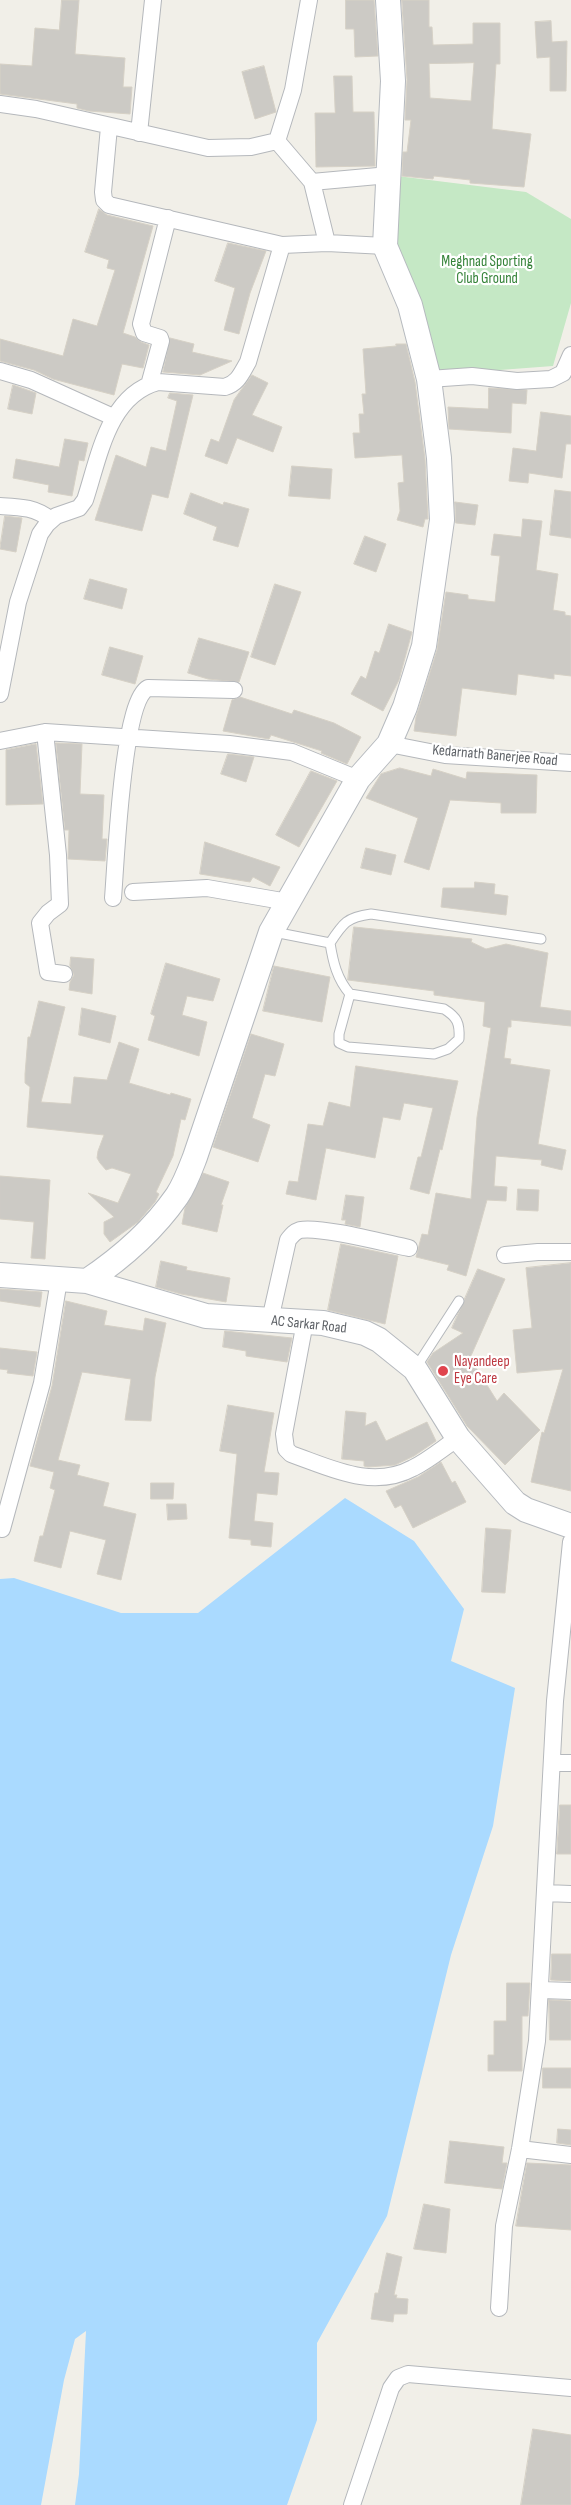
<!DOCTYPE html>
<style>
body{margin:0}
canvas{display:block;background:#f1efe8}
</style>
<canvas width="571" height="2505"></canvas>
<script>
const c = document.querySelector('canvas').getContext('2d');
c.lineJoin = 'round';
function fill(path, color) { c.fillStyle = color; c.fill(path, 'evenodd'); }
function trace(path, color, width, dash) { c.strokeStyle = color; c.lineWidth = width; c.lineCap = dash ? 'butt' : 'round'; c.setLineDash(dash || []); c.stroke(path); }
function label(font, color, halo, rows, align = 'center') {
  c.font = font + ' "Sofia Sans Condensed",sans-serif'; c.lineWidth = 4.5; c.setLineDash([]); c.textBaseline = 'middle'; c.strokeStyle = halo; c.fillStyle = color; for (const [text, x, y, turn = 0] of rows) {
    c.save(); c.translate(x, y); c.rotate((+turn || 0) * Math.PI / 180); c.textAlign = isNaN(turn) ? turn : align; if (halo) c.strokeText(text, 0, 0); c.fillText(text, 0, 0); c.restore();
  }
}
fill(new Path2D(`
 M389,175L526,192L571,219V303L553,366L433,375L390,242Z`), '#c5e8c5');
fill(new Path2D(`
 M345,1498L414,1541L464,1609L451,1661L515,1688L493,1826L451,1955L387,2216L317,2343V2420L287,2505H75L79,2474L86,2331L75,2339L64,2380L41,2505H0V1579L14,1578L121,1613H198Z`), '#aadaff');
const building = new Path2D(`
 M62,0H79L75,54L125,58L123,87H132L130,114L89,111L77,108V104L0,94V64L32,66L35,28L59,30Z
 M346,0H374L378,56L355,57L354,29H346Z
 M402,0H429V27H432L433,45L473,44V23H500V64H496L492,129L531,134L524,187L470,183V180L434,176L433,179L402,176L403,152H407L411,120H405L407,80ZM474,63L471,101L430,98L429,64Z
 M551,21L552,42L567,41L566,91H550V57L537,58L535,22Z
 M264,66L276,112L255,119L242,72Z
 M334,76H352L353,112H374L375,166L316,167L315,113H335Z
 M99,209L107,215L153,226L123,333L135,337L141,342L149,345L143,368L122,364L114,395L53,379L34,370L0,361V339L63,356L73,319L97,326L115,270L107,268L109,260L85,252Z
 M228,243L266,251L250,293L239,334L224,330L235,288L215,281Z
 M170,338L194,344L192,352L232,361L200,375L163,372Z
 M396,344H406L415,382L425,459L428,519H425L423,527L397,520L400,511L398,483L404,482L402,455L355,458L353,433H360L359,414H364L362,394H366L363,349L396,346Z
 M252,375L268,383L252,415L282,427L273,452L237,438L227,464L205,456L211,439L219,442L234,400Z
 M13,385L36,393L32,414L8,409Z
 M489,388L527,390L526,404L512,403L511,433L449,429L448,407L488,409Z
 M170,393L193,395L168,498L152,494L142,531L95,520L116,455L146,467L151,447L166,451L177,401L168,398Z
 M541,412L571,416V444H566L562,478L529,473L528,483L509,481L513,448L536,451Z
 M65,439L88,443L84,461L79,460L72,496L48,492L49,485L13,478L16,459L59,467Z
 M292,466L332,469L330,499L289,496Z
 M555,490L571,492V538L550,535Z
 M191,493L223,505L224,502L249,509L238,547L213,540L217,527L184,514Z
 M455,502L478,505L475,525L456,523Z
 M5,516L22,518L16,552L0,549Z
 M523,519L542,521L536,570L558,574L553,610L565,612V615L571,616V676L554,674V679L518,674L516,695L462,688L456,736L414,731L416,717L437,650L446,592L468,595V599L495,602L500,556L491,555L494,534L521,537Z
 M365,536L386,544L376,572L354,564Z
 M90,579L127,589L122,609L84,599Z
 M275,584L301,592L275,665L251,657Z
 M389,624L412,632L399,680L383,711L351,694L361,676L366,679L375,651L379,653Z
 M199,638L249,652L239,682L208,679L188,673Z
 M110,647L143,656L135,684L102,675Z
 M240,697L292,714L294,710L334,723L361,737L347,764L321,753L322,751L271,735L269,739L223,731L232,700Z
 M56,743L82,744L80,794L104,795L102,839H107L105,861L68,859L69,830H65Z
 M36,744L43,804L6,805V750Z
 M228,754L254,757L246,782L221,774Z
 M400,768L431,776L433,769L466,779L467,772L537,775L536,813H501V803L450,800L429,870L404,862L418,818L366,798L381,774Z
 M311,771L337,781L299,847L276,835Z
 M205,842L280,867L270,886L253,877L250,882L200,874Z
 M366,848L396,855L391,875L361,868Z
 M475,882L495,884L494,894L508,896L506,915L441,907L443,888H474Z
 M354,927L472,939L471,942L486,949L506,944L548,953L540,1007L571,1011V1026L511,1020V1027H508L504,1058L511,1059L510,1064L550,1070L538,1144L566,1150L562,1170L541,1165L542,1160L496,1156L494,1186L507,1187L506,1201L487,1200L466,1276L447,1270L449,1265L416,1257L422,1234L428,1235L436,1193L471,1199L477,1117L491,1028L483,1026L485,1002L434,995V991L348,980Z
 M71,957L94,959L92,994L69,990L70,982L74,975L70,966Z
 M166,963L220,979L213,1001L187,996L182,1015L207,1022L199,1056L148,1040L155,1016L151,1014Z
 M274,966L330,977L322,1022L263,1011Z
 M39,1001L65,1007L41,1102L71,1104L74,1077L107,1080L119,1042L139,1049L129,1083L170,1095L171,1093L191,1099L185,1120L181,1119L173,1156L156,1192L159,1194L155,1202L138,1222L110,1242L104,1234V1222L114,1217L88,1193L118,1203L131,1174L112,1168L106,1170L100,1163L97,1158L98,1151L104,1135L27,1127L30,1087L25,1083V1074L28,1037H30Z
 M82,1008L116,1016L110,1043L79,1035Z
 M251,1034L284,1044L275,1076L265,1074L252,1118L270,1125L258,1162L213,1147Z
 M356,1066L458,1081L442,1150L440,1149L429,1194L410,1189L418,1157H421L433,1108L404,1103L400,1120L383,1117L375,1158L326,1148L316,1200L286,1194L289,1181L298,1182L308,1124L323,1126L329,1102L350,1107Z
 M203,1173L229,1182L221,1205H223L217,1232L182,1224L185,1208Z
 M0,1176L50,1180L45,1259L31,1258L34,1222L0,1219Z
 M518,1189L539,1190L538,1211L517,1210Z
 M346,1195L364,1197L360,1227L345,1224L346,1220H342Z
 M341,1244L398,1256L385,1324L328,1310Z
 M161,1261L187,1267L186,1270L230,1278L226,1302L181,1294L156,1287Z
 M571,1263V1491L531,1482L542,1432L544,1433L563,1369L517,1373L513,1330L532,1328L526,1268Z
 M478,1269L505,1279L470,1358L497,1401L504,1393L540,1430L505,1465L467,1426L427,1362L433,1353L463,1333L452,1328Z
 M0,1289L42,1292L40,1307L0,1301Z
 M66,1301L107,1311L104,1325L143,1331L145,1318L166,1323L155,1377L151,1421L125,1420L131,1379L82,1372L58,1460L80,1465L77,1475L109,1483L103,1506L136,1514L121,1580L97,1574L106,1540L70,1531L61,1568L34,1561L40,1536H43L55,1490L50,1488L54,1472L30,1466L52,1386Z
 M225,1331L292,1338L287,1362L246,1356V1351L223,1347Z
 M0,1348L37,1352L33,1376L7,1373L8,1370L0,1369Z
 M228,1405L274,1413L264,1472L279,1473L277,1495L257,1493L254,1521L273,1523L271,1547L251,1545V1540L229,1538L237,1454L220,1451Z
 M346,1411L366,1413L365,1426L376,1421L386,1441L427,1422L436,1441L414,1456L395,1465L368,1467L364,1466V1461L342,1459Z
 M441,1462L452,1483L455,1481L466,1502L413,1528L401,1505L395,1508L386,1491L418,1477Z
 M151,1483H174L173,1499H151Z
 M167,1504H186L187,1519L168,1520Z
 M486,1528L511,1530L505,1593L482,1592Z
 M560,1805H571V1854H557Z
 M552,1954H571V1981L551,1980Z
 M507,1983H530L528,2016H522V2071H488V2055H494V2021H506Z
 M549,2000L571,2001V2040H550Z
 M543,2068H571V2088H543Z
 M558,2129L571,2130V2145L557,2143Z
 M450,2141L504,2147L502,2163H507L502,2189L445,2183Z
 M527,2163L571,2165V2230L516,2226Z
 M424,2204L450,2209L446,2253L414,2249Z
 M387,2253L402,2257L394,2295H397L396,2298L408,2299L407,2314H394L393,2322L371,2319L375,2293H378Z
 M533,2429L571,2435V2505H521Z`);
fill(building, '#cccac5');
trace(building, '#d6d1c6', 1);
const lane = new Path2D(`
 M274,932L330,943C343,923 347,917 371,914L541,939
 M330,943C333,962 337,979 350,994L444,1009C457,1017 460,1023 459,1039L448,1049L434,1054L348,1047L339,1043V1034L350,994
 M415,1369L459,1301`);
const street = new Path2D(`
 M309,0L293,90L277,141L312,182L389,175
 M0,104L36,109L208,148L251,147L277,141
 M109,127L103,192L104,200L109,205L282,245
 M139,133L153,0
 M312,182L327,243
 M0,371L31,380L113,417
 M429,379L472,376L517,381L551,379L563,373L571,355
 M149,385L161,341L160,338L144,333L141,324L168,218
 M0,506C20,507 35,507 51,520
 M0,694L18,602L40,534L47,524L56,516L79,508L85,500C99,458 108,395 158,382L225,387C238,383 241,374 248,362L282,245L327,243L385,246
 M45,732L58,855L60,904L48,913L40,923L48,972L64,974
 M0,741L45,732L229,744L292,752L358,779
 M389,744L445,755L571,763
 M133,892L207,888L288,902
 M113,898C116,863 122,702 148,688L234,690
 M505,1255L538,1252H571
 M270,1320L288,1240C292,1235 294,1232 300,1230C321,1226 385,1243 409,1248
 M305,1322L284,1434L286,1449L291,1454C331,1468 372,1490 413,1468C429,1460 443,1448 458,1438
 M2,1529L42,1383L59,1280
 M552,1763H571
 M545,1893L571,1894
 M541,1990L571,1991
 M520,2149L571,2155
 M499,2308L504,2226L520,2149L537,2041L555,1701L571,1542
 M352,2505L391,2388L398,2378L408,2374L571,2388`);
const secondary = new Path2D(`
 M0,1275L87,1281L206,1316L323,1323L365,1333L379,1340L415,1369L458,1438L515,1503L526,1510L571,1526
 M87,1281C120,1259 154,1229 177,1196C185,1184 190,1170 195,1157L271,932L358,779L389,744L405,707L424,646L442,520L439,458L429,379L410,305L385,246L393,81L388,0`);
trace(lane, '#b5b8bc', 11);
trace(street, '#b5b8bc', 18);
trace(secondary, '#b6babf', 26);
trace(lane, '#fff', 9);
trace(street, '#fff', 16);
trace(secondary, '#fff', 24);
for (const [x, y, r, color] of [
 [443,1371,6,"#e0444e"]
]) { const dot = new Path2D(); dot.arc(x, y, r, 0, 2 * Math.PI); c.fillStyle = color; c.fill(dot); trace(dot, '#fff', 2); }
label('15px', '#348238', '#fff', [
 ["Meghnad Sporting",487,262],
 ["Club Ground",487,279]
]);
label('15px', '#5f6368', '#fff', [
 ["Kedarnath Banerjee Road",495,756,5],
 ["AC Sarkar Road",309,1325,6]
]);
label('15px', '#be3a42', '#fff', [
 ["Nayandeep",454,1362],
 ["Eye Care",454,1379]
], 'left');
</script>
